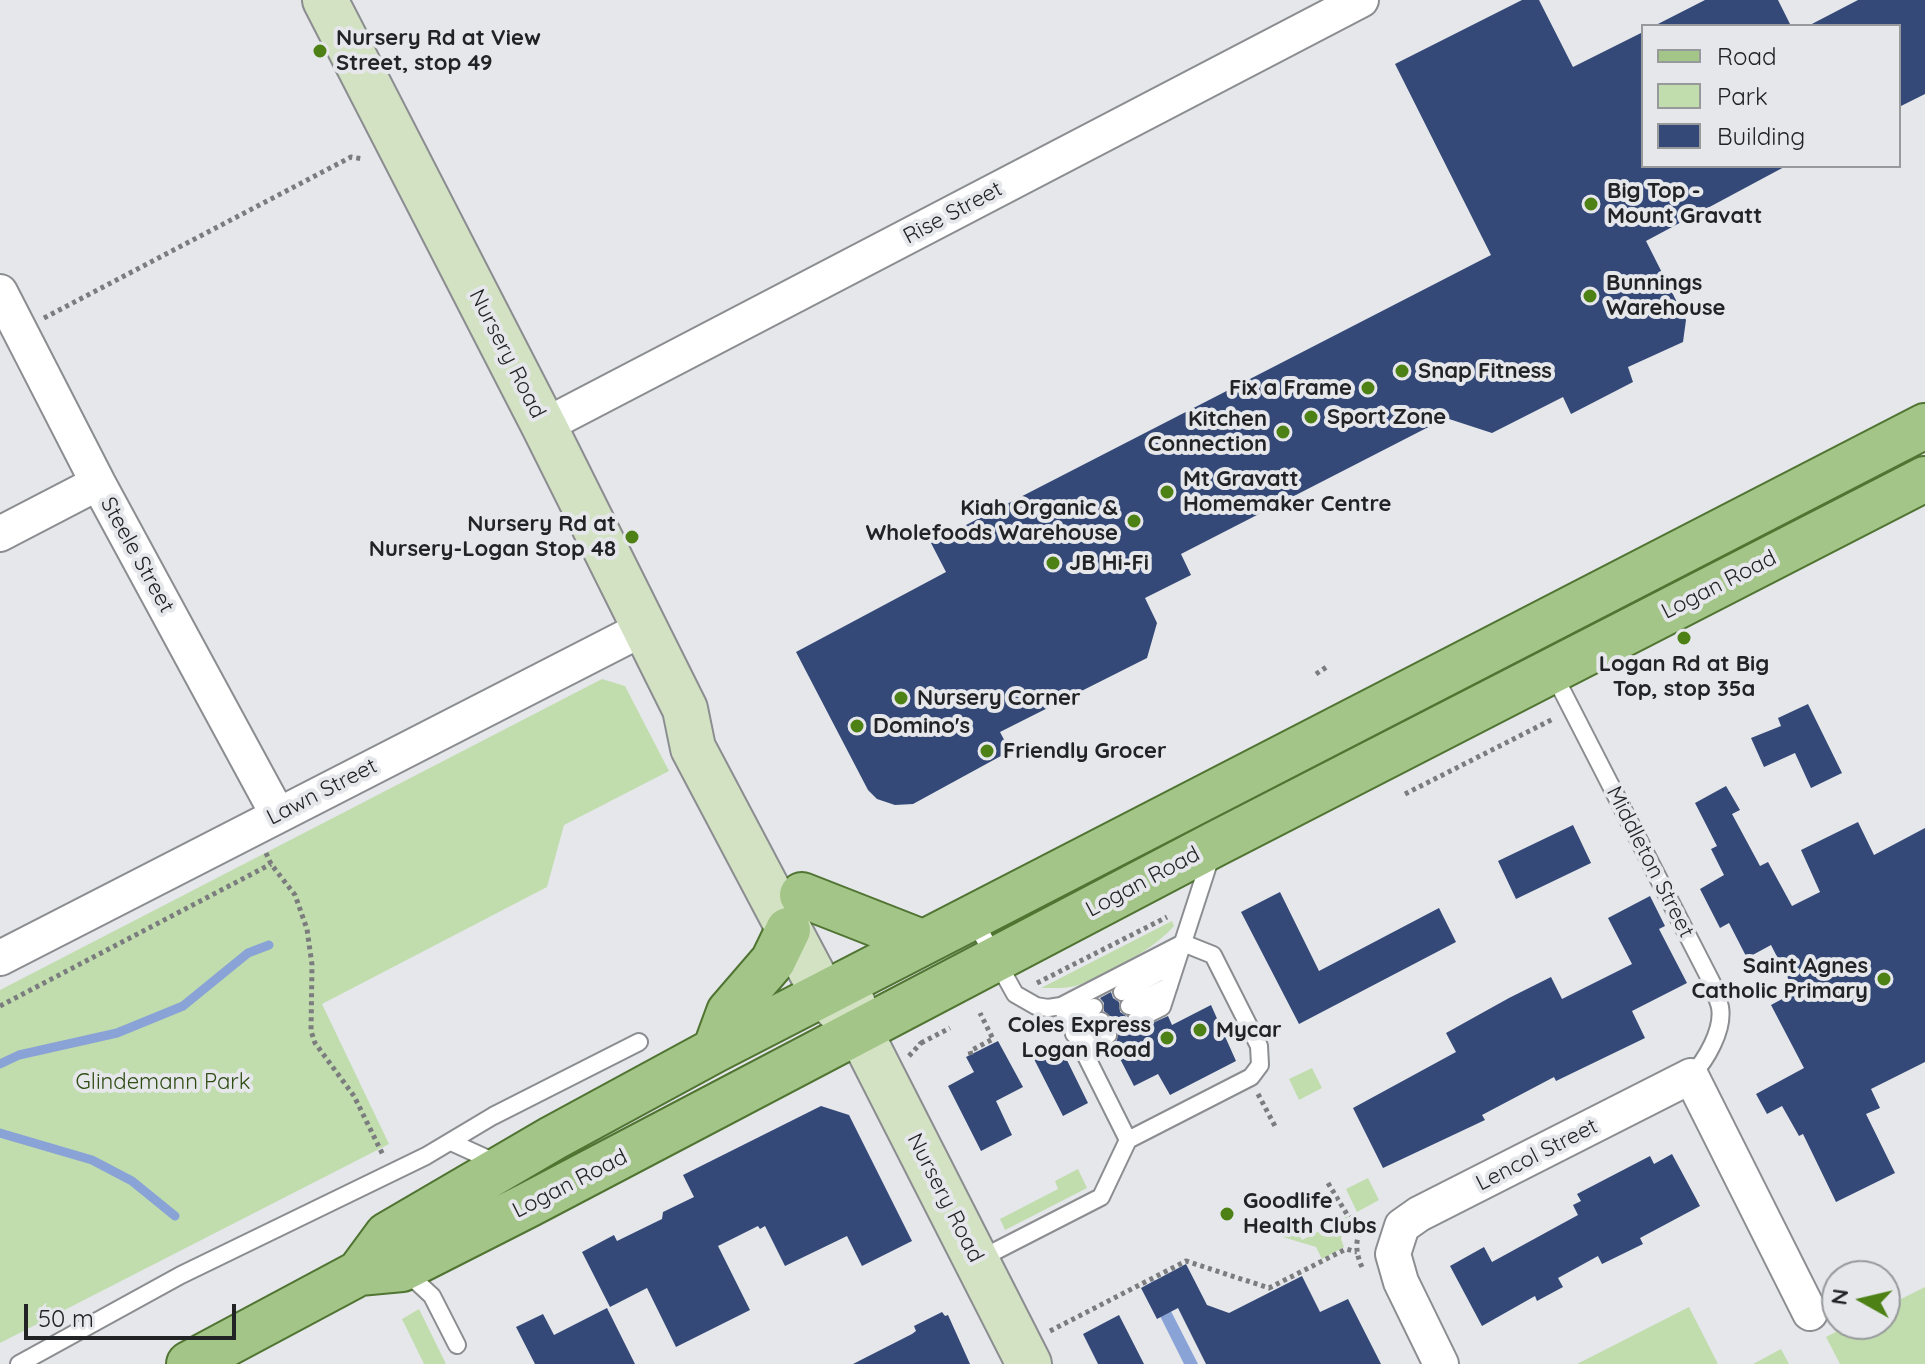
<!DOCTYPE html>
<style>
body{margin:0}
#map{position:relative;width:1925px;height:1364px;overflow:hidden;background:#e5e7eb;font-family:Quicksand,sans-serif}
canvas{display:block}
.legend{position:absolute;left:1641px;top:24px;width:260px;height:144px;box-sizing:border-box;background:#e5e7eb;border:2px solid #97999b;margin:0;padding:10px 14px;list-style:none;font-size:24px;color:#222324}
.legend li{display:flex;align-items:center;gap:16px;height:40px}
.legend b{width:40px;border:2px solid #97999b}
.north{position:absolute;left:1821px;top:1260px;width:80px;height:80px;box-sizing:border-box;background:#e5e7eb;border:2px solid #97999b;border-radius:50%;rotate:278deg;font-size:22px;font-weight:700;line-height:32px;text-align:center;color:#222324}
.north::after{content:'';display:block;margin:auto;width:28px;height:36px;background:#4d8115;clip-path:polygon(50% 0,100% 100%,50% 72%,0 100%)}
.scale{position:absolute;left:24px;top:1304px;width:212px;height:36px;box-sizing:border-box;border:4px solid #222324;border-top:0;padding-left:10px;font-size:24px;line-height:28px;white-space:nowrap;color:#222324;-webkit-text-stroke:6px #e5e7eb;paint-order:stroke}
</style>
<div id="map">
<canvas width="1925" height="1364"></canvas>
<ul class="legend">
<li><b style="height:10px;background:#a4c588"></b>Road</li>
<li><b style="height:22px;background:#c1ddae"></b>Park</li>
<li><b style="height:22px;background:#344977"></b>Building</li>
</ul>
<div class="north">N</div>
<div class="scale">50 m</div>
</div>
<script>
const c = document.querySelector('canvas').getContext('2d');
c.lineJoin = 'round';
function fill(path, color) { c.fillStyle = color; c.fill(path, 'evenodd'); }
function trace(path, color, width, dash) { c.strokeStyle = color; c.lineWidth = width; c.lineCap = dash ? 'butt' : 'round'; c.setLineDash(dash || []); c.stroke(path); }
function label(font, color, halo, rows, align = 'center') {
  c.font = font + ' Quicksand,sans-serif'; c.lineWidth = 8; c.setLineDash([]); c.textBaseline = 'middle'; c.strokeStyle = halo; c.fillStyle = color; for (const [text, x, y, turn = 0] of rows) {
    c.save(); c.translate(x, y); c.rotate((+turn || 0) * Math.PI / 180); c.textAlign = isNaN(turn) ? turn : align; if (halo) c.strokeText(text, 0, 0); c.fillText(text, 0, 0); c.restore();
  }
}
fill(new Path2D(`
 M602,679L625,686L669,771L564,825L547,887L322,1004L389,1144L0,1343V990Z
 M1172,921L1174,926C1153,950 1109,973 1079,985C1067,989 1054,988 1041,988Z
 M1312,1068L1322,1088L1299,1100L1289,1079Z
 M1078,1169L1087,1188L1005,1230L1000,1219L1058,1189L1055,1181Z
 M1368,1178L1379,1200L1357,1212L1346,1189Z
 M1348,1216L1341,1239L1344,1247L1322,1259L1316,1247L1266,1232L1267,1228L1290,1217L1302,1240Z
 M1925,1287V1364H1840L1826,1337L1851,1324H1885V1307Z
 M1689,1307L1718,1364H1577Z
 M419,1309L446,1364H424L402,1319Z
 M1781,1349L1789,1364H1752H1753Z`), '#c1ddae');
fill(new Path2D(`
 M1155,1280L1198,1364H1184L1145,1286Z`), '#8aa3d7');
trace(new Path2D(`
 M0,1064L19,1055L117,1033L183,1006L248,953L269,945
 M0,1133L92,1160L132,1181L175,1216`), '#8aa3d7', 9);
fill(new Path2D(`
 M1522,0H1539L1573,67L1643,32V166H1786L1646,241L1686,320L1683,342L1628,367L1633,382L1571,414L1563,397L1492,433L1446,418L1181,554L1191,575L1145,598L1157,623L1147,658L1000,732L1010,751L924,798L913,804L895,805L877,799L868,790L796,652L946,572L931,543L1491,255L1395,64Z
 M1705,0H1778L1791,26H1654Z
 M1858,0H1925V94L1899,107V26H1808Z
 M1808,704L1842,773L1811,788L1795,753L1764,767L1751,738L1781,726L1778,718Z
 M1726,786L1740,810L1732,814L1760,866L1768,862L1792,906L1820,892L1801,850L1858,822L1874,855L1925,828V1062L1871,1089L1880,1108L1866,1114L1895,1173L1836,1202L1803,1134L1799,1136L1782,1106L1767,1114L1756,1094L1804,1068L1771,1005L1795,992L1771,945L1747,958L1729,923L1720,928L1700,889L1724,875L1711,849L1717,846L1695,803Z
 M1573,825L1591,863L1516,899L1498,861Z
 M1280,892L1319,971L1439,908L1456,942L1299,1024L1241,912Z
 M1650,896L1665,926L1659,929L1687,983L1632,1011L1645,1038L1556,1081L1554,1077L1482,1115L1485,1120L1383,1168L1353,1108L1456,1052L1446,1033L1509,998L1551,977L1562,999L1632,964L1608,918Z
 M1111,992L1113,998L1119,1002L1120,1012L1126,1016L1127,1026L1135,1031L1168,1016L1172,1025L1211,1005L1236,1061L1170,1095L1158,1074L1134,1086L1113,1045L1117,1040L1118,1031L1111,1025V1017L1104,1011V1003L1100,998Z
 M998,1041L1023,1087L996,1101L1012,1135L981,1151L948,1086L974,1072L966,1057Z
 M1060,1046L1088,1103L1063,1116L1034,1059Z
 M821,1106L849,1115L912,1241L862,1266L847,1236L785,1266L765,1226L760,1229L758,1226L718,1246L750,1310L676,1347L647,1288L610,1307L582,1252L614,1235L617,1241L662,1219L663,1212L694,1197L683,1175Z
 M1672,1154L1700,1206L1640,1238L1643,1244L1602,1264L1598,1256L1558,1278L1563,1287L1537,1301L1535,1296L1482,1326L1450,1266L1484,1247L1492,1262L1578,1215L1573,1205L1581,1201L1577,1194L1650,1156L1654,1164Z
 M1186,1264L1207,1305L1229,1313L1302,1276L1320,1312L1348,1299L1381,1364H1206L1178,1308L1157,1319L1141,1288Z
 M607,1308L635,1364H535L516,1327L543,1314L554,1335Z
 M942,1312L945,1316L948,1315L970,1364H853L912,1334L916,1331L914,1326Z
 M1119,1315L1144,1364H1098L1083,1334Z`), '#344977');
const lane = new Path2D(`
 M1553,673L1712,983C1714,991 1718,999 1720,1007C1724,1030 1706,1060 1691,1076
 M974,920L1015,994L1036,1006L1048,1008L1061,1006L1183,943L1213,955L1259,1046L1260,1065L1251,1077L1128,1140
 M1122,992L1176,964
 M1129,1006L1169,986
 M1068,1020L1094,1007
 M1136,1020L1162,1007L1212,853
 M1074,1034L1101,1021
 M1081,1048L1108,1035
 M451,1142L497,1163
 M978,1260L1101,1197L1128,1140L1061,1006
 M404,1270L432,1296L457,1345
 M19,1364L181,1275L426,1156L493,1116L639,1042`);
const street = new Path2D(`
 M0,292L98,483L278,815
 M544,426L1361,0
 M0,534L98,483
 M0,958L644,628
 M1441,1364L1401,1282L1393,1254L1402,1226L1419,1214L1691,1076L1810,1313`);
const secondary = new Path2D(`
 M325,0L544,426L685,709L693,748L823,994L860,1032
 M853,1004L860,1032L1029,1364`);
const primary = new Path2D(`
 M802,895L922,942
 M715,1050L729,1012L773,961L788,930
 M359,1273L387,1235L553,1138L715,1050L1925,426
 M189,1364L359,1273L402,1269L528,1205L1215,844L1925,479`);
trace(lane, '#8b8d90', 20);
trace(street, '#8b8d90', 38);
trace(secondary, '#8b8d90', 48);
trace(primary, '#507431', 48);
trace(new Path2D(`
 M44,318L351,157L363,159
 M1316,674L1328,666
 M1405,794L1553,719
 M266,853L271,864L295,895L307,929L312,965L311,1031L315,1043L354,1096L383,1155
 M1037,983L1167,917
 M0,1006L271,864
 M921,1043L950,1028
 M971,1055L970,1051L993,1039L980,1013
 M909,1056L921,1043L919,1040
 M1258,1094L1276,1128
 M1328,1183L1348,1216L1363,1226
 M1362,1267C1354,1250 1354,1231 1371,1220
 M1050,1331L1186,1261L1269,1288L1346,1249L1357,1252`), '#7b7c7e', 5, [4, 4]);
trace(lane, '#fff', 16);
trace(street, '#fff', 34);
trace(secondary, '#d2e2c3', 44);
trace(primary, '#a4c588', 44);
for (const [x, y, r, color] of [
 [320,51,8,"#4d8115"],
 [1591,204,8,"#4d8115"],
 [1590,296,8,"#4d8115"],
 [1402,371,8,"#4d8115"],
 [1368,388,8,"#4d8115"],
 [1311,417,8,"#4d8115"],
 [1283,432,8,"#4d8115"],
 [1167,492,8,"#4d8115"],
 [1134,521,8,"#4d8115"],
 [632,537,8,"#4d8115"],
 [1053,563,8,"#4d8115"],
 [1684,638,8,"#4d8115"],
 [901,698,8,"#4d8115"],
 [857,726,8,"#4d8115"],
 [987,751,8,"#4d8115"],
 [1884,979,8,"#4d8115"],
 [1200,1030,8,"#4d8115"],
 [1167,1038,8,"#4d8115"],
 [1227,1214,8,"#4d8115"]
]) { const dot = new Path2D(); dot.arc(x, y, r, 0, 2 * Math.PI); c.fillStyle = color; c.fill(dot); trace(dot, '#e5e7eb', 3); }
label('bold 22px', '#222324', '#e5e7eb', [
 ["Nursery Rd at View",336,38],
 ["Street, stop 49",336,63],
 ["Big Top -",1607,191],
 ["Mount Gravatt",1607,216],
 ["Bunnings",1606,283],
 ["Warehouse",1606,308],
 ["Snap Fitness",1418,371],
 ["Fix a Frame",1352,388,"right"],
 ["Sport Zone",1327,417],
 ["Kitchen",1267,419,"right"],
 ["Connection",1267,444,"right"],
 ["Mt Gravatt",1183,479],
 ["Homemaker Centre",1183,504],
 ["Kiah Organic &",1118,508,"right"],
 ["Wholefoods Warehouse",1118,533,"right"],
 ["Nursery Rd at",616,524,"right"],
 ["Nursery-Logan Stop 48",616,549,"right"],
 ["JB Hi-Fi",1069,563],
 ["Logan Rd at Big",1684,664,"center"],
 ["Top, stop 35a",1684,689,"center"],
 ["Nursery Corner",917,698],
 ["Domino's",873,726],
 ["Friendly Grocer",1003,751],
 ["Saint Agnes",1868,966,"right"],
 ["Catholic Primary",1868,991,"right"],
 ["Coles Express",1151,1025,"right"],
 ["Logan Road",1151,1050,"right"],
 ["Mycar",1216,1030],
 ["Goodlife",1243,1201],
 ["Health Clubs",1243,1226]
], 'left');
label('22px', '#222324', '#e5e7eb', [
 ["Rise Street",953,213,-28],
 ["Nursery Road",507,354,63],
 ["Steele Street",137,555,61],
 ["Logan Road",1719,585,-27],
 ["Lawn Street",322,792,-27],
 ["Middleton Street",1650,862,63],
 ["Logan Road",1143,882,-28],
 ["Lencol Street",1537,1155,-27],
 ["Logan Road",570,1184,-27],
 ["Nursery Road",945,1198,63]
]);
label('22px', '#2f4c14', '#e5e7eb', [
 ["Glindemann Park",163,1082]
]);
</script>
